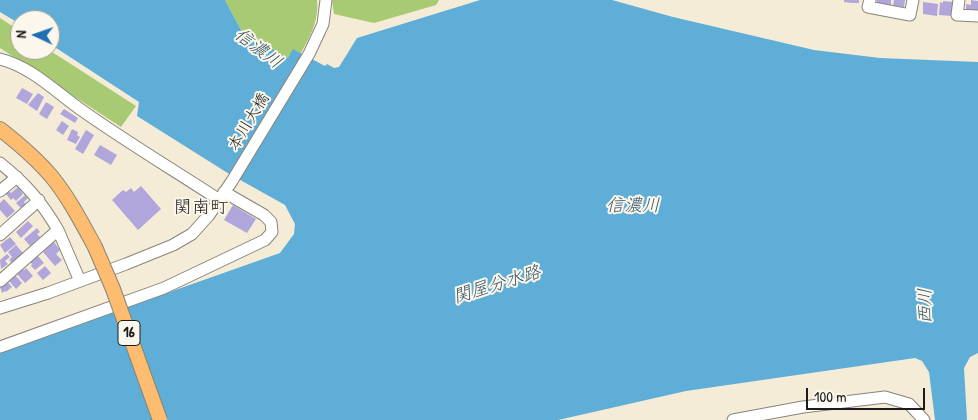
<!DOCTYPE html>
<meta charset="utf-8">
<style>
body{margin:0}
#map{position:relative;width:978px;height:420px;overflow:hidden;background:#f4ecd6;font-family:"Patrick Hand",sans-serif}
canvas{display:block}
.north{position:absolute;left:10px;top:10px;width:50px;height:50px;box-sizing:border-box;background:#fbf7ec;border:1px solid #a29f99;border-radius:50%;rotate:273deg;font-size:14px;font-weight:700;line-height:20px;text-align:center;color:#1c1c1c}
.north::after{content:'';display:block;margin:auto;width:18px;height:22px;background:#1f6fb2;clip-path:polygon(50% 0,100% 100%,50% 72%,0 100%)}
.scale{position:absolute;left:806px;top:388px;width:119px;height:22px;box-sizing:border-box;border:2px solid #1c1c1c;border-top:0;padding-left:6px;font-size:15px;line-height:18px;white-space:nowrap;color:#1c1c1c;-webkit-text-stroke:4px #fbf7ec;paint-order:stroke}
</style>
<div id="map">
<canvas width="978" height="420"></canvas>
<div class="north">N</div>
<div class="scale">100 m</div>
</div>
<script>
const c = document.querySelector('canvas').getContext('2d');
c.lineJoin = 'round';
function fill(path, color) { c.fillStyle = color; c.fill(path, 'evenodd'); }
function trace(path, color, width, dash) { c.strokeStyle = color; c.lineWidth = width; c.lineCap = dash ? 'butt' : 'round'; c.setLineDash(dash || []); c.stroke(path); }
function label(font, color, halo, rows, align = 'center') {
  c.font = font + ' "Patrick Hand","Klee One",sans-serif'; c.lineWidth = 4; c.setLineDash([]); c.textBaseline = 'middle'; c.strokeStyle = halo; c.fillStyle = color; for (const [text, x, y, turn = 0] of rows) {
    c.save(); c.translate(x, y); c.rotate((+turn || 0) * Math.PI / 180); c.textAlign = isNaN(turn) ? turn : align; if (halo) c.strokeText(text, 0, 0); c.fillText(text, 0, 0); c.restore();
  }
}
fill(new Path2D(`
 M225,0H317C319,21 310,36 301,53L294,50L288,58L241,30Z
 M332,0H439L436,5L374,23L334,14Z
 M0,18L20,31V50H49L136,106L121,127L0,48Z`), '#a7ca73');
fill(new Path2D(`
 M0,0H225L241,30L288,58L293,49L325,66L327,64L334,68L339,67L357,38L480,0H612L673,17L814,50L880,58L978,62V353L970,357L964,368L967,420H935L929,372L922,361L915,358L686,391L558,420H0V352L280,253L294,234L295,224L285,205L226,172L137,116L139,102L50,44V20H20V24L0,12Z`), '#5eaed8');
fill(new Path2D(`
 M844,0H859V3H852L844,2Z
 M877,0H891V5L877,3Z
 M894,0H905L904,7L893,6Z
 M971,0L978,1V11L966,9V4L971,5Z
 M943,1L953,2L952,16L939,15L940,2L943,3Z
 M923,2L938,4L937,16L923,14Z
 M22,88L33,94L27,104L16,98Z
 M38,93L44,97L37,111L28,105Z
 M46,102L54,107L47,119L39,114Z
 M64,109L78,118L75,123L60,114Z
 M62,121L69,126L63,135L56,130Z
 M72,129L78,132L77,135L80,137L76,144L67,140Z
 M86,130L94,135L83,154L75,149Z
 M100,145L117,155L111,165L94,155Z
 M141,186L161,209L138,230L112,200L123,190L126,192L131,188L134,192Z
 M18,187L23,194L16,201L13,198L11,200L6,194L9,191L11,193Z
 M25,195L28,198L24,202L27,206L23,210L16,203Z
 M4,199L15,211L7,218L0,210V203Z
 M233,205L256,219L247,233L224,220Z
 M28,221L33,226L21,238L16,232Z
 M37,228L40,232L37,234L40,237L30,246L24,239Z
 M10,237L16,244L5,253L0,245Z
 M54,242L60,250L56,254L62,260L55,266L43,252Z
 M16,245L23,253L12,263L9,260L12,257L8,252Z
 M7,254L10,257L5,261L8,264L1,269L0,260Z
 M38,256L44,263L35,270L31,266L32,264L30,262Z
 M45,266L51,273L43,280L37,273Z
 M22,268L24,270L26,268L33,276L25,283L16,273Z
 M15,275L22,283L16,289L9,281Z
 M7,281L12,287L6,292L5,291L2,293L0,287Z`), '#b0a6db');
const minor = new Path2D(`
 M870,0L868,7L910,15L913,0
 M959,0L957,15L978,16
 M0,59C30,66 56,92 80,109C125,141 172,169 218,199
 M0,163C26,184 41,201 58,230L0,281
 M0,191L17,177
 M58,230L80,281
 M0,235L39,200
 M0,308L48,293L126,264L173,245L192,234L209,215L232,181L309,54L323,24L326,0
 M0,347L164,288L265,240L272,232L271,222L264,215L224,192
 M733,420L803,407L885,397L909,404L924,420`);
const major = new Path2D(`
 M0,129C18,143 37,159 52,177C69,198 82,223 95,247`);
trace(minor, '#888479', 13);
trace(major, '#888479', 16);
trace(minor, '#fff', 11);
trace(major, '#fdbc70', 14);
const majorBridge = new Path2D(`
 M95,247L113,289L160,420`);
trace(majorBridge, '#888479', 16, []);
trace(majorBridge, '#fdbc70', 14);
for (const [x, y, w] of [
 [129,333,22]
]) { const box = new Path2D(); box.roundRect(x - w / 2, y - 12.5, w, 25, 4); c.fillStyle = '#fbf7ec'; c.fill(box); trace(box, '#1c1c1c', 1); }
label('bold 15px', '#1c1c1c', null, [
 ["16",129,333]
]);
label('16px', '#1c1c1c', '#fbf7ec', [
 ["本川大橋",249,122,-59]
]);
label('italic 18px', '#365667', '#fbf7ec', [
 ["信濃川",258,49,37],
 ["信濃川",633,206],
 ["関屋分水路",497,285,-17],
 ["西川",926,306,-91]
]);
label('18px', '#1c1c1c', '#fbf7ec', [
 ["関南町",201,208]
]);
</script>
